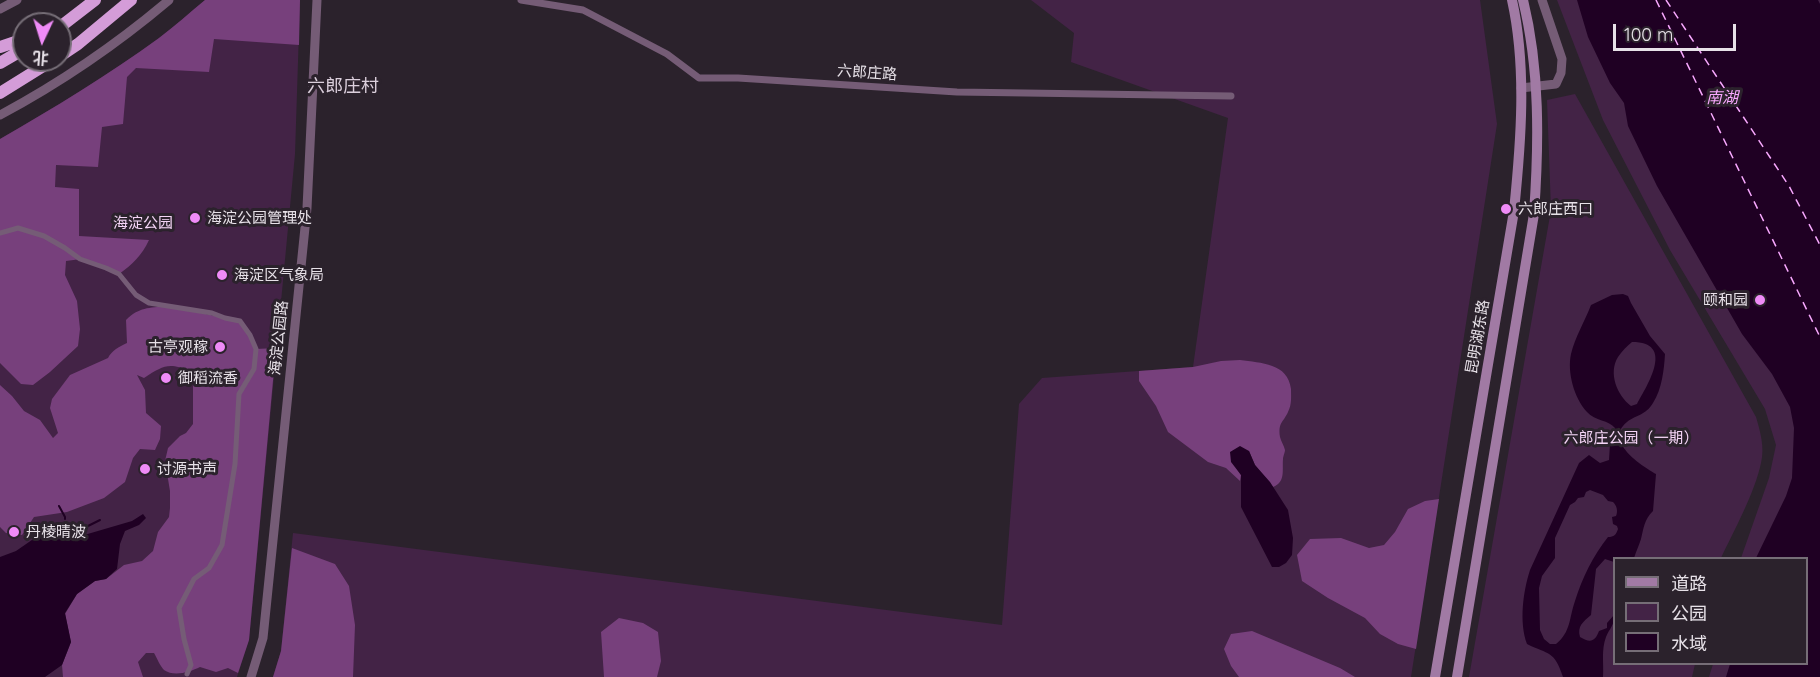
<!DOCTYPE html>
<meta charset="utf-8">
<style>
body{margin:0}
#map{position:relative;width:1820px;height:677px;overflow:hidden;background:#2b222c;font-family:Quicksand,"Noto Sans SC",sans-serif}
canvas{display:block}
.legend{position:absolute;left:1613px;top:557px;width:195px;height:108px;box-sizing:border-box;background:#2b222c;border:2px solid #766e77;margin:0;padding:8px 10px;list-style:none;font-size:18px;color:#e7e1e8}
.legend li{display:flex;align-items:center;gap:12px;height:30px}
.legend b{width:30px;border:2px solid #766e77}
.north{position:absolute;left:12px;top:12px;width:60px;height:60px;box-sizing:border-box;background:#2b222c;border:2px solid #766e77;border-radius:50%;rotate:184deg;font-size:16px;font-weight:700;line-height:24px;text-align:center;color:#e7e1e8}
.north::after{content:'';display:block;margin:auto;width:21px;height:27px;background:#ef8bf7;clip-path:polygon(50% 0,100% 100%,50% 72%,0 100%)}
.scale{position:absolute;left:1613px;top:24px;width:123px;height:27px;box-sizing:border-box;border:3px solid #e7e1e8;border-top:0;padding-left:8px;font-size:18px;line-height:21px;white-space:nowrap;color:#e7e1e8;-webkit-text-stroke:4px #2b222c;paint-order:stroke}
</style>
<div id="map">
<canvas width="1820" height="677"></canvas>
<ul class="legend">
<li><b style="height:8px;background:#a17aa4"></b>道路</li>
<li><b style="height:16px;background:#432346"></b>公园</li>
<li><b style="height:16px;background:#1f0023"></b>水域</li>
</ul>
<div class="north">北</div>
<div class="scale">100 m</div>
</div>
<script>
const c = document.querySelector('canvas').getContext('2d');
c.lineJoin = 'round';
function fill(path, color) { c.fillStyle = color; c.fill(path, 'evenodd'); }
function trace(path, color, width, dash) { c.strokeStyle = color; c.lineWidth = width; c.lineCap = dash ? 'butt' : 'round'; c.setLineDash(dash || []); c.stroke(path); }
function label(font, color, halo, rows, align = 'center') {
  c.font = font + ' Quicksand,"Noto Sans SC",sans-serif'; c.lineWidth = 6; c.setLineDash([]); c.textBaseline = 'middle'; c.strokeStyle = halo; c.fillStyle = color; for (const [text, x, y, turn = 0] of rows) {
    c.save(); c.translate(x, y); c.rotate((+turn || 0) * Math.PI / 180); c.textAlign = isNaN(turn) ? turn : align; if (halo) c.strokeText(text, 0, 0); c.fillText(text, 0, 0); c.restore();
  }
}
fill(new Path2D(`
 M205,0H300L295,154L249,640L237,677H0V139C54,108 108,75 159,38C175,26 189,13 205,0Z
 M1031,0H1480L1497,124L1411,677H273L281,651L293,533L1002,625L1019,404L1042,378L1193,367L1228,118L1071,62L1074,33Z
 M1557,0H1820V677H1709L1713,664H1806V558H1741L1769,478L1776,445L1765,409L1670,250L1603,120Z
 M1575,94L1756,417C1760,431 1765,447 1761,463C1755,492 1734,531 1721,558H1614V664H1695L1692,677H1469L1551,210L1547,100Z`), '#432346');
fill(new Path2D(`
 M205,0H300L299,45L214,39L209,72L136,68L127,77L123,124L102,127L98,167L56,165L55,187L79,189V236L149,240C142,255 132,265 119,274L81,259L66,261L65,275L77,301L80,329L78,346L50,372L33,385L21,384L0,363V139C54,108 108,75 159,38C175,26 189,13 205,0Z
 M166,306L240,321L256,349L276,348L249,640L238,673L228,668L216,672L200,667C190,672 174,677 164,670C160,666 157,658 154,653H146L138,662L143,677H63L62,665L71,642L65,614L77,594L95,581L106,579L124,565L142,561L153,551L158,532L169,517L170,508V491L165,461L168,448L180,436L186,433L193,424V383L190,371C168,362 163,366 144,378L137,375L145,390L146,413L161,426L160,439L155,450L140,449L133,458L125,482L104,498L67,512L34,517L22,535L6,533L0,527V385L12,396L24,411L40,420L53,438L58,433L50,408L52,399L70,375L108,358C111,351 120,346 127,343L126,320C139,307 149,308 166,306Z
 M1240,360C1261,363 1288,363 1291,389C1291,397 1292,404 1288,412C1283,423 1278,422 1280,437C1281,441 1284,446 1285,450C1285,452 1283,457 1283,459C1282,470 1286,482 1273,487L1255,465L1249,451L1237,469L1241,475L1240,481L1226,468L1208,462L1168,432L1156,406L1139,381V371L1193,367L1221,361Z
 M1439,499L1416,649L1398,644L1380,634L1365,618L1328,598L1302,581L1297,555L1310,539L1341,538L1369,548L1384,545L1395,532L1408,509L1425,501Z
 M292,548L335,564L349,586L355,625L353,677H273L281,651Z
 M619,618L643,623L658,632L661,661L657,677H604L601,632Z
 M1252,631L1340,668L1355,677H1239L1231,666L1224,649L1231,634Z`), '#77407c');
fill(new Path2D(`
 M1577,0H1818L1820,4V677H1726L1730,664H1806V558H1756L1786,496L1792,478L1794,428L1790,407L1772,374L1742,334L1657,186L1628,126L1624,103L1610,83L1588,37Z
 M1623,294L1628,296L1631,303L1650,336L1665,354C1664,370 1662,389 1653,403C1645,416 1637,414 1627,422C1603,441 1642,466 1656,474L1653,511C1644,520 1644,527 1641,539C1639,545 1636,552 1634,558H1614V562L1605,559L1596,569L1591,615C1583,622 1577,626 1580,637C1590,643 1595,642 1599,631L1607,628V623L1614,615C1615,625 1609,629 1606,637C1601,650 1604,664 1603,677H1563C1554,650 1549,655 1527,644C1519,622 1523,592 1530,570L1579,463L1589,455L1600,463L1609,460L1610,444L1607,443L1608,440L1614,436L1615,428C1609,420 1595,421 1587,412C1574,398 1567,372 1571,354C1575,337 1585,321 1591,305L1612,295ZM1632,342C1675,342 1648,384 1637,404L1631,406C1617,395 1608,373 1618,357C1622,351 1627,346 1632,342ZM1590,490L1603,495L1608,501L1613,502C1617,506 1618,511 1616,516L1612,517L1613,524L1617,526L1618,529C1616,535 1614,537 1608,537C1593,556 1582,578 1575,601C1569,618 1571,632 1556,644H1550L1544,639L1540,630L1539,588L1542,576L1555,558V538L1570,505L1575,502L1578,498L1584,497L1586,492Z
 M1240,446L1249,451L1255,465L1270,482L1288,510L1293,538L1292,555L1286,563L1279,567H1272L1241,507V475L1231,462L1230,452Z
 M143,514L146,518L139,525L125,531L120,544L117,569L106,579L95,581L77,594L65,613L71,642L62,665L45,677H0V557L16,551L42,533L43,521L74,538L132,521Z`), '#1f0023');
trace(new Path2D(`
 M59,506L65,517V519
 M74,528L88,526L100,520
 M27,530L35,532`), '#1f0023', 2);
trace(new Path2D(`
 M1656,0L1820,337
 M1666,0L1789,186L1820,245`), '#f8a8fe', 1.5, [8, 6]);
trace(new Path2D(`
 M0,233L18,228L44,236L65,248L80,259L106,268L119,274L136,295L149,303L212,313L225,318L240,321L250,335L256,349L254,369L239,394L235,464L222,545L209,568L194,579L179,608L184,639L191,665L187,674`), '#755c76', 5);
trace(new Path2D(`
 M521,0L583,10L667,54L699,78H738L957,92L1231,96`), '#755c76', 7);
trace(new Path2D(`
 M0,9L17,0
 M1521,88L1556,84L1561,73L1562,59L1542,0
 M0,115C60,83 117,44 169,0
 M251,677L263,638L307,208L317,0`), '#755c76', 9);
trace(new Path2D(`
 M1435,677L1514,211C1521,142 1527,68 1512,0
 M1457,677L1534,214C1539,143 1540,69 1523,0`), '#a17aa4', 10);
trace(new Path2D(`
 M60,27L95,0
 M0,47L24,39
 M60,56L78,44L131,0
 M0,63L24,49
 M0,93L53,60`), '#d49cd8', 12);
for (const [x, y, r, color] of [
 [1506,209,6,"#ef8bf7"],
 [195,218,6,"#ef8bf7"],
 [222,275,6,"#ef8bf7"],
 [1760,300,6,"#ef8bf7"],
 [220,347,6,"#ef8bf7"],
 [166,378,6,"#ef8bf7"],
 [145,469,6,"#ef8bf7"],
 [14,532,6,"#ef8bf7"]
]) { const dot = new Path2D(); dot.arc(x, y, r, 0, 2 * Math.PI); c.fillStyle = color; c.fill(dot); trace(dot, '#2b222c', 2); }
label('15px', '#e7e1e8', '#2b222c', [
 ["六郎庄路",867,73,4],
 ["昆明湖东路",1478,337,-80],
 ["海淀公园路",279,338,-84]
]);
label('15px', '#e7e1e8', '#2b222c', [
 ["六郎庄西口",1518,209],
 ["海淀公园管理处",207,218],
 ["海淀区气象局",234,275],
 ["颐和园",1748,300,"right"],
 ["古亭观稼",208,347,"right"],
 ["御稻流香",178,378],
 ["讨源书声",157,469],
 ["丹棱晴波",26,532]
], 'left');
label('15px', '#f4d4f6', '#2b222c', [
 ["海淀公园",143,223],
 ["六郎庄公园（一期）",1631,438]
]);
label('italic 16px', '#f8a8fe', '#2b222c', [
 ["南湖",1722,98]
]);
label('18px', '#dbcfdc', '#2b222c', [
 ["六郎庄村",343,87]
]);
</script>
